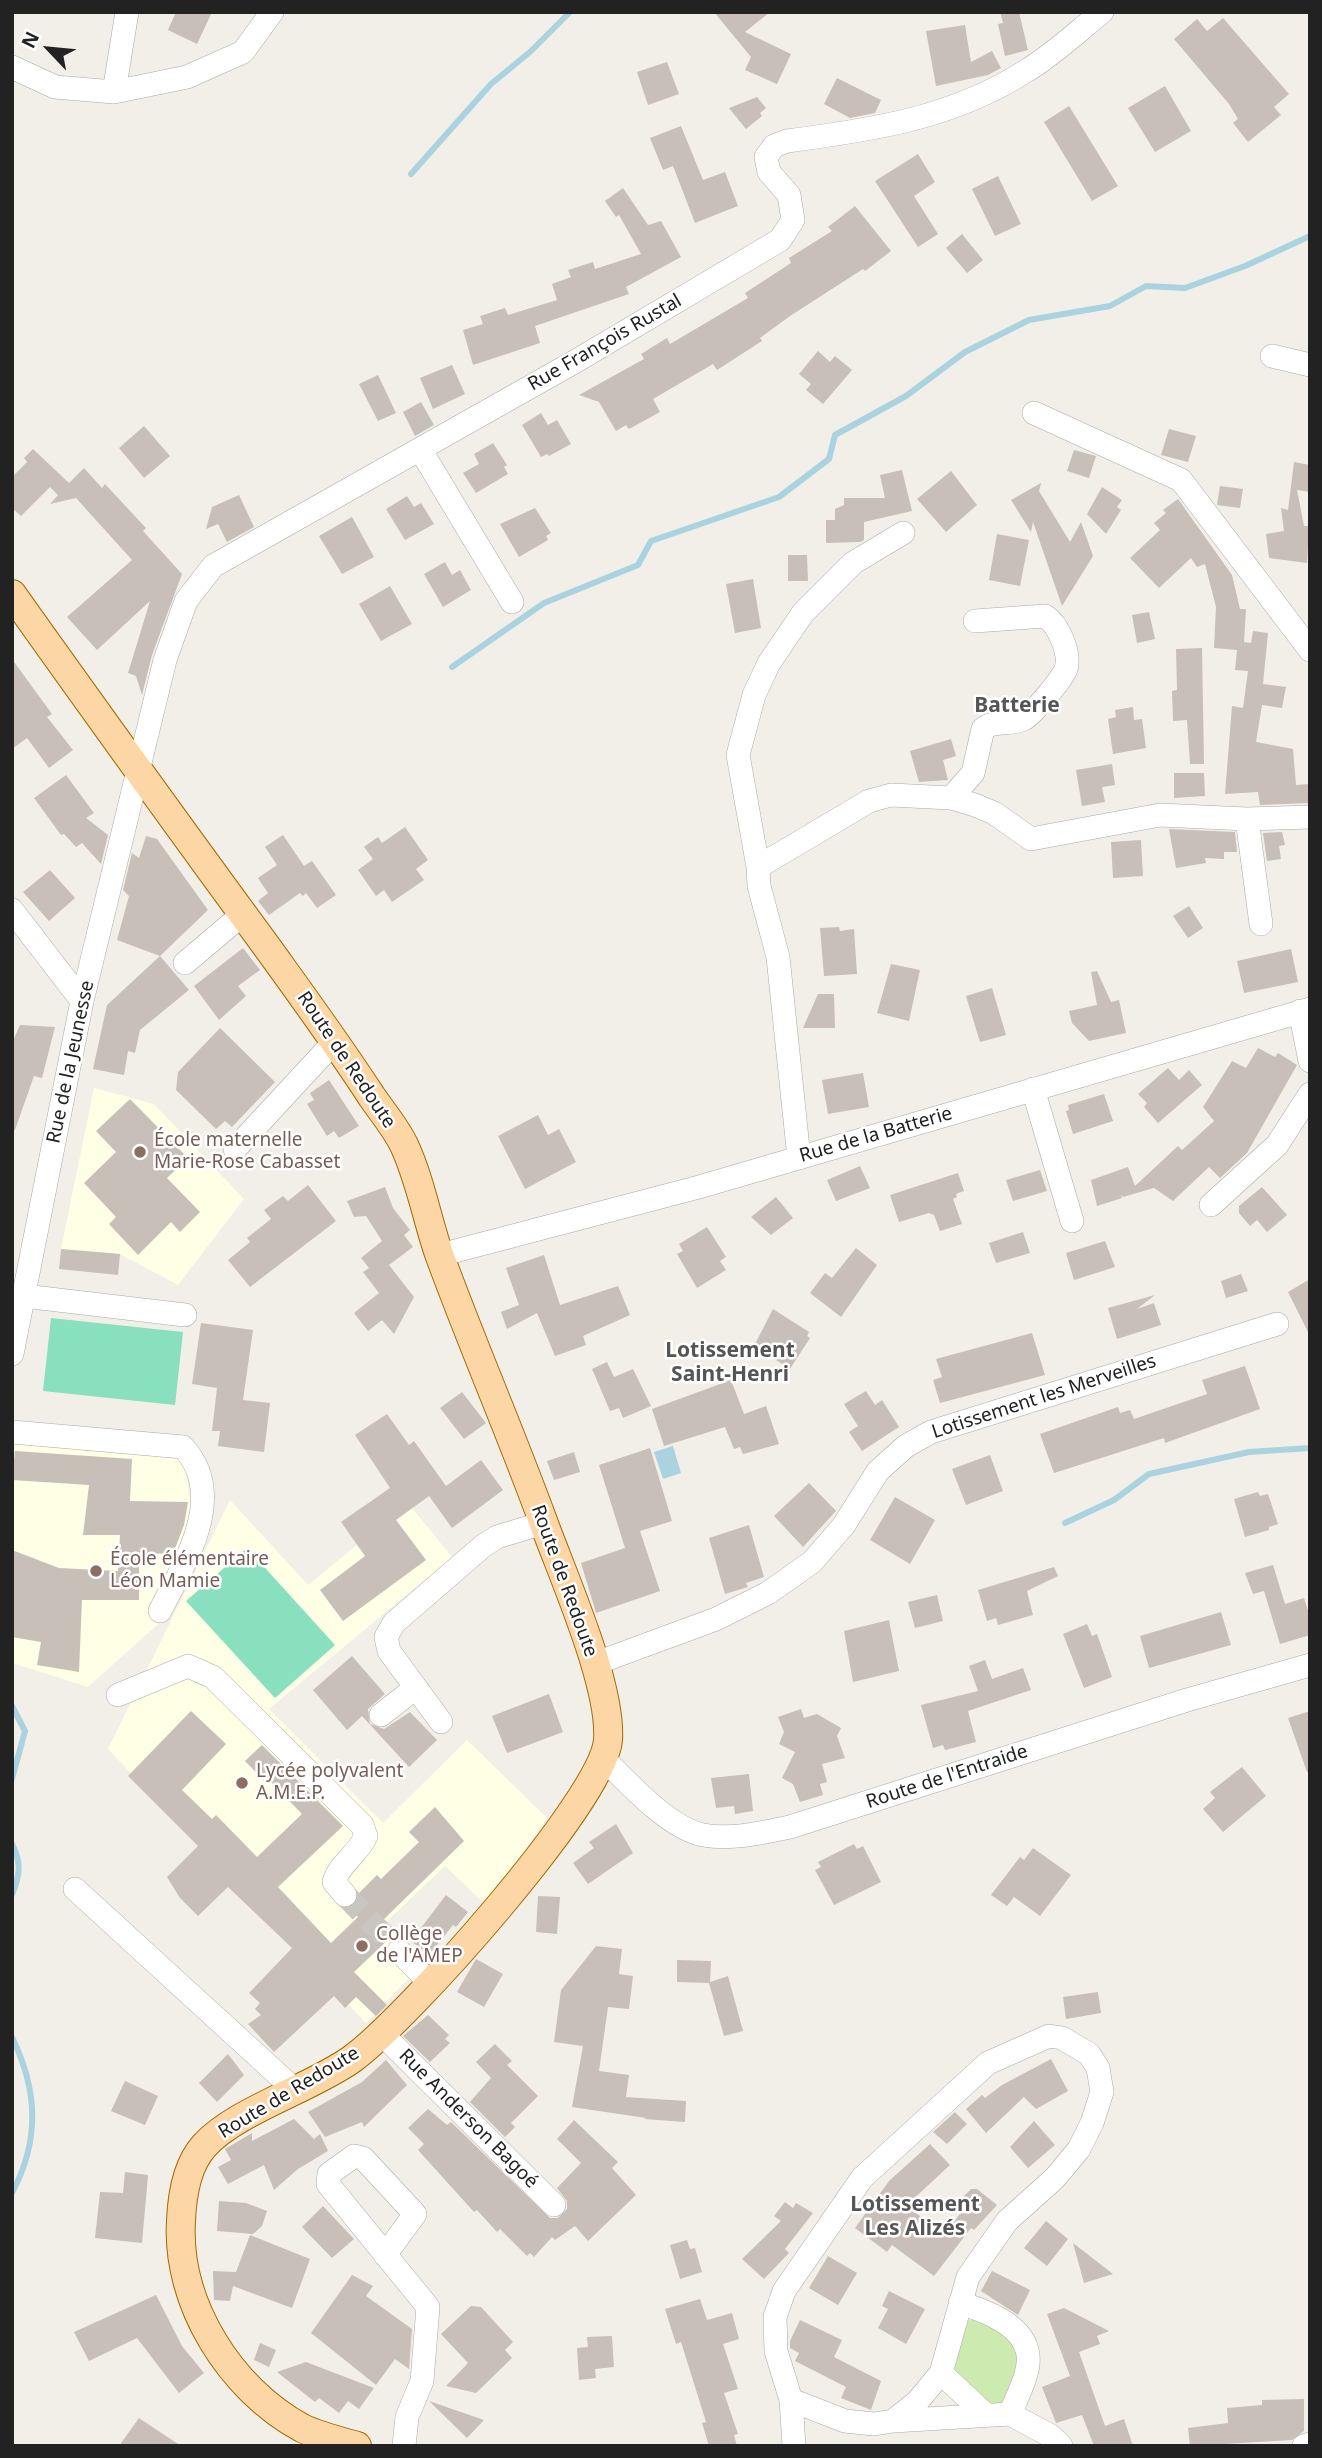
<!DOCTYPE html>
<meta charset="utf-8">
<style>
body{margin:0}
#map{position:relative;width:1322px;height:2458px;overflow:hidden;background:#f2efe9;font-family:"Noto Sans",sans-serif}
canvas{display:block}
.frame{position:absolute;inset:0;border:14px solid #222;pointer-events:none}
.north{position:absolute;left:14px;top:14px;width:70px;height:70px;-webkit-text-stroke:5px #fff;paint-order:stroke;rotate:296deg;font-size:19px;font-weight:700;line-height:28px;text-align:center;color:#222}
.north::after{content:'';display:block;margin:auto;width:24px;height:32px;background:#222;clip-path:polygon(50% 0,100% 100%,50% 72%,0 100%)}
</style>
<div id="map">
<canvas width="1322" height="2458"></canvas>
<div class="frame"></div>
<div class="north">N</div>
</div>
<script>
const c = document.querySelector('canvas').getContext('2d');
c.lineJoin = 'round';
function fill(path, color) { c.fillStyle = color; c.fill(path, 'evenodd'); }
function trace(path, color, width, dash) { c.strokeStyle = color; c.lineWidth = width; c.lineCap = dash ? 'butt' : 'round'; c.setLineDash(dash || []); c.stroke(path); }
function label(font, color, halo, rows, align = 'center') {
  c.font = font + ' "Noto Sans",sans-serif'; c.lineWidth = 5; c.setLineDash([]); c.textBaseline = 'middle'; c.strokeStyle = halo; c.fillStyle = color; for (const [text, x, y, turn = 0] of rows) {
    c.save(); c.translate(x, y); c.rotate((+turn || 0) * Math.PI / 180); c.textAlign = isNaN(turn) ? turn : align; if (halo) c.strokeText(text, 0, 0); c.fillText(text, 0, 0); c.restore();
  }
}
fill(new Path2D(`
 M94,1088L154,1104L244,1199L178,1285L120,1254L61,1249Z
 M12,1444L184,1457L194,1526L166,1617L88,1687L12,1663Z
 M230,1500L308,1585L408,1503L452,1557L269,1709L383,1823L467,1740L547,1818L487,1906L445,1866L385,1923L423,1963L366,2023L108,1749Z`), '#ffffe5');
fill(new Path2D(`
 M976,2318C986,2323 998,2328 1006,2335C1030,2353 1016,2388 999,2405C986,2405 981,2399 971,2390C944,2366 953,2352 965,2322Z`), '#cdebb0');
fill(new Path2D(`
 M51,1318L183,1332L175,1405L43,1391Z
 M247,1548L335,1645L275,1698L186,1601Z`), '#88e0be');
fill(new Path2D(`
 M673,1446L681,1473L663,1479L654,1452Z`), '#aad3df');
trace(new Path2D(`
 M411,174L491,84L530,52L570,12
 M452,667L544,603L638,565L651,541L779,497L829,459L835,435L906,396L965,352L1029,320L1110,306L1146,286L1185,288L1245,266L1310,236
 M1065,1523L1114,1500L1149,1474L1249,1452L1310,1448
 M12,1706L25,1731L12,1779
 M12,1844C22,1863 20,1875 12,1895
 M12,2037C38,2091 40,2140 12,2193`), '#aad3df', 6);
fill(new Path2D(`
 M176,12H212L197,44L168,30Z
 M714,12H770L745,32L791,54L777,84L745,70L751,57Z
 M1000,12H1019L1028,50L1005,56L998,24L1003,23Z
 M1223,18L1289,94L1274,107L1281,115L1248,142L1233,123L1238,119L1229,104L1174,39L1197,19L1207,31Z
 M965,25L971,62L992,51L1001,68L988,75L936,86L926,31Z
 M667,62L679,94L648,105L637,72Z
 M837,78L881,100L875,113L850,118L824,104Z
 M1165,86L1191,131L1155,152L1128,108Z
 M757,97L766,108L760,113L762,116L746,129L729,108Z
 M1069,106L1118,186L1092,201L1044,122Z
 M681,126L703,180L725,172L738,206L695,223L673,166L663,170L650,138Z
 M918,154L935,182L914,196L938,234L918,247L875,181Z
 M998,176L1021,224L995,236L972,189Z
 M623,188L648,225L661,221L681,257L626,287L629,294L535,326L540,343L473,365L463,330L483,324L480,316L505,308L508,315L557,300L552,284L571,277L568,270L593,262L595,269L641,254L619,215L616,217L605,201Z
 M855,206L891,251L865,271L863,269L790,316L760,338L762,341L717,370L713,364L653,399L660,412L629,429L626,425L616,431L599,402L579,395L644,359L641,354L667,338L670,344L748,298L745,293L791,263L789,258L832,231L828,227Z
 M962,234L983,260L967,273L946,248Z
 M818,351L830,362L835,356L852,370L823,404L806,390L811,384L799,374Z
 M452,365L465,394L433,409L420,378Z
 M378,375L396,413L378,421L359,384Z
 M421,402L434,425L415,436L403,412Z
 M541,413L548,425L557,420L571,444L549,456L547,454L541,457L522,425Z
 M144,426L170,456L144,478L119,448Z
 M1169,429L1196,436L1188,462L1161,455Z
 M493,443L507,465L504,467L508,474L476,493L463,473L479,464L474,454Z
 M33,449L69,483L84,468L102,488L105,484L146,528L143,531L182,574L152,655L142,695L136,676L128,673L150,601L97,650L67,617L132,560L76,498L50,504L58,495L50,487L21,516L12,508V477L27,462L24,458Z
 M1074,450L1096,456L1089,478L1067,471Z
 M1294,462L1310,465V492L1297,490L1304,526H1309L1307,563L1269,558L1266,534L1284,531L1281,508L1288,510Z
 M902,470L912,511L864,522V540L860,542L826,543V520H835V509L844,505V498H885L880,475Z
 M951,471L977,505L946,532L917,499Z
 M1041,483L1039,491L1070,542L1081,522L1093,556L1062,606L1033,522L1031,532L1011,500Z
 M1220,486L1243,489L1240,508L1217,505Z
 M1102,487L1122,500L1117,507L1121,510L1106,534L1087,514Z
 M239,495L254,527L227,542L218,524L206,529L212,507Z
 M407,496L414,507L421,503L434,524L405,540L386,509Z
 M1178,499L1232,575L1240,609H1246L1244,642L1251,643L1253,631L1268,633L1263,684L1286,687L1282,708L1262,705L1256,742L1293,749L1296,785L1310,784V803L1260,805L1258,792L1225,794L1232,706L1243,708L1248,671L1235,670L1237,650L1214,648L1216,607L1205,564L1197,567L1191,558L1159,588L1130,558L1160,530L1154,523L1166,513L1163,510Z
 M535,508L551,533L546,536L548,540L519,557L500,524Z
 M352,517L374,557L342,574L319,536Z
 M997,534L1029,540L1020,586L989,580Z
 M788,555H807L808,581H788Z
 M445,562L452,575L460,570L471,590L443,607L424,574Z
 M753,579L761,628L735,633L726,584Z
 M390,586L412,624L381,641L359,604Z
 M1149,612L1155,639L1137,643L1132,615Z
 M1202,648L1204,764H1190L1187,720L1173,721L1172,691L1177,690L1176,649Z
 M12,659L52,714L47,717L73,750L49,768L27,738L12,749Z
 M1133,707L1134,720L1142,719L1146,748L1113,754L1108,719L1116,717L1115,710Z
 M951,739L956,756L943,760L948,780L919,782L910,751Z
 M1112,764L1115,785L1102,787L1105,802L1082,806L1076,770Z
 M1174,773H1204L1205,796L1174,798Z
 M66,775L94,813L86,818L108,835L101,864L82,843L76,847L64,834L61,835L34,798Z
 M405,827L428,860L416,869L424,880L392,902L384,890L376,896L358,870L373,859L364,847L378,837L382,843Z
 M1169,829L1235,832L1237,852H1224V859L1205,858L1206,863L1176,868Z
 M1282,832L1285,845L1279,846L1281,859L1267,861L1263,833Z
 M283,835L304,866L312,861L336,895L317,908L306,893L303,896L300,893L269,915L258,901L268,893L258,878L277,865L265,847Z
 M146,836L157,839L208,910L160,956L117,940L129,896L123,890L132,853L139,858Z
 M1141,840L1143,876L1113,878L1111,842Z
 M50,870L75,898L49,921L23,892Z
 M1189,906L1203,928L1188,938L1173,916Z
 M839,927L840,931L854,929L857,974L824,976L820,928Z
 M243,948L260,970L238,986L246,996L219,1020L194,986Z
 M1291,949L1298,982L1244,993L1237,961Z
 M160,956L189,990L140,1030L135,1053L128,1051L124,1075L93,1069L107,1005Z
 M891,964L920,970L909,1021L877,1013Z
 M1097,971L1111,1002L1119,1000L1126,1033L1089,1041L1072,1023L1069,1011L1097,1005L1091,972Z
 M992,988L1006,1035L980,1042L966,996Z
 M818,994H834L835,1028H803Z
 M20,1025L55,1027L42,1078L34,1076L15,1130L12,1129V1043Z
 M220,1028L275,1082L232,1127L225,1121L216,1129L176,1090L178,1072Z
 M1258,1048L1275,1057L1278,1053L1297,1065L1247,1153L1220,1178L1209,1167L1173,1201L1154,1188L1123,1197L1121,1195L1122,1198L1097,1206L1091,1180L1128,1167L1135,1186L1178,1146L1182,1150L1214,1121L1203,1107L1232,1061L1246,1068Z
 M1168,1068L1179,1080L1189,1070L1202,1085L1158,1123L1144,1107L1147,1103L1138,1094Z
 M863,1073L869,1107L828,1114L822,1080Z
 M329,1080L359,1126L339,1138L334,1131L327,1136L307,1104L314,1100L310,1093Z
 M1104,1094L1113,1121L1073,1134L1066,1111L1069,1110L1068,1105Z
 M130,1099L188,1158L167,1178L200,1212L180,1232L171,1222L138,1255L109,1224L116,1217L84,1183L116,1152L96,1131Z
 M538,1115L548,1135L559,1129L576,1162L525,1189L498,1136Z
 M860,1166L870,1188L836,1201L827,1180Z
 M1040,1170L1047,1191L1013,1201L1006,1180Z
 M958,1173L964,1191L956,1194L957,1197L953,1199L962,1224L940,1231L934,1215L929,1213L899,1222L890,1195Z
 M308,1185L336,1221L250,1287L228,1260L250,1242L247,1238L271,1219L264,1210L283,1196L288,1201Z
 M385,1187L393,1208L410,1230L404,1235L413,1247L389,1265L414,1297L394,1334L382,1320L368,1331L354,1313L379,1293L363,1272L369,1268L361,1258L382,1241L366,1216L354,1217L347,1201Z
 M1262,1187L1287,1215L1267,1232L1257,1220L1250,1226L1239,1213V1206Z
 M776,1197L793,1218L771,1235L751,1217Z
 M707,1227L726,1257L720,1261L726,1270L697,1288L677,1254L683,1251L679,1244Z
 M1023,1232L1030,1253L996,1263L989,1243Z
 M1105,1241L1115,1267L1074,1280L1066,1253Z
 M856,1248L877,1265L841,1317L810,1293L825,1273L832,1278Z
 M61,1249L120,1254L118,1275L59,1269Z
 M544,1255L560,1305L618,1286L630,1315L583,1336L586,1345L555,1356L537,1313L507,1329L501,1312L519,1305L506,1268Z
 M1241,1274L1248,1291L1226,1298L1221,1281Z
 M1310,1279V1336L1288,1292Z
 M1155,1295L1137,1309L1154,1303L1161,1325L1117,1339L1108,1308Z
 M773,1309L809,1332L807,1336L810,1338L790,1369L754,1346Z
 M201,1323L253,1330L243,1400L270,1403L264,1452L218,1446L220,1431H212L217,1388L192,1384Z
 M1032,1333L1045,1375L940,1403L933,1380L942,1377L936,1359Z
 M607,1362L614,1377L633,1369L651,1406L623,1418L619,1408L610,1411L592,1369Z
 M1245,1366L1260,1409L1165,1443L1164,1438L1054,1473L1040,1434L1118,1407L1120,1413L1130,1410L1134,1419L1207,1394L1202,1380Z
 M731,1380L744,1414L766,1406L779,1444L743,1454L740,1447L734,1449L725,1427L664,1446L652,1409Z
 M866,1391L875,1405L882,1400L899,1427L862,1451L849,1432L858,1426L844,1404Z
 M462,1392L486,1423L464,1439L440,1408Z
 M387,1414L409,1445L414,1441L446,1486L481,1460L503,1490L452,1528L429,1496L396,1520L426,1560L343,1621L320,1590L365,1556L341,1522L390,1488L355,1435Z
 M650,1448L672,1521L640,1531L660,1591L596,1613L581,1563L625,1548L599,1465Z
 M15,1451L132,1459L130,1501L188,1502L184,1525L173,1554L139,1553V1600H82L79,1672L37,1665L41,1642L12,1637V1550L59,1568L118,1571L120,1535H83L89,1485L12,1480Z
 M574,1452L580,1472L554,1480L547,1461Z
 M990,1455L1003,1491L966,1505L952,1469Z
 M809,1483L836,1511L803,1547L774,1516Z
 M1258,1492L1260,1496L1268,1494L1278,1524L1269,1527V1530L1245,1537L1234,1499Z
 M895,1497L935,1520L910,1564L870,1540Z
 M749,1525L764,1577L746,1583L748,1587L725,1594L709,1538Z
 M1273,1565L1285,1604L1304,1598L1310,1617V1635L1280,1644L1264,1591L1253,1594L1245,1573Z
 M1054,1567L1058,1576L1027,1591L1033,1615L998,1625L996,1618L987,1621L978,1590Z
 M937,1595L943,1621L915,1628L908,1602Z
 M1221,1612L1231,1645L1149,1668L1140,1636Z
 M889,1620L899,1671L853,1682L844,1631Z
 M1087,1624L1092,1636L1097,1634L1112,1677L1084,1688L1063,1634Z
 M352,1656L385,1694L368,1709L370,1724L384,1729L410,1712L437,1740L409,1767L362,1716L347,1730L313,1690Z
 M985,1660L992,1679L1023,1668L1031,1690L968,1711L976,1742L945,1750L943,1745L933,1748L921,1705L978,1691L969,1666Z
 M549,1694L563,1732L507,1753L492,1716Z
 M801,1709L804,1718L817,1714L841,1728L837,1736L845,1758L822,1764L827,1782L820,1784L823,1795L800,1802L793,1784L782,1778L795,1752L779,1744L784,1732L778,1717Z
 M191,1711L226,1744L182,1790L212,1819L216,1815L257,1857L302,1814L268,1779L265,1782L245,1761L262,1745L343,1826L278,1887L331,1943L358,1917L350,1909L359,1900V1893L377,1875L381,1879L419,1842L409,1832L435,1807L464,1841L381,1922L393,1935L354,1972L387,2005L376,2016L356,1997L345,2008L334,1996L274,2052L248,2024L261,2015L255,2009L260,2003L249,1993L292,1948L228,1887L198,1916L180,1898L167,1877L198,1846L128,1776Z
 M1310,1711V1772H1307L1288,1718Z
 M1242,1767L1266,1796L1223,1832L1203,1809L1215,1798L1210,1792Z
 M749,1774L753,1811L735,1814L734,1806L716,1808L711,1778Z
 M616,1824L633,1853L588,1884L573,1863L594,1848L589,1842Z
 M854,1844L857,1849L863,1846L881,1882L834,1905L815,1870L821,1867L818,1862Z
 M1033,1848L1071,1875L1040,1916L1014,1897L1007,1906L991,1895L1020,1857L1024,1860Z
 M446,1895L468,1912L456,1927L453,1925L429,1955L411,1941Z
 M538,1896L560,1897L557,1934L536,1932Z
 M596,1946L622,1949L619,1974L633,1976L629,2009L608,2007L599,2071L629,2075L626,2097L686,2101L685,2122L644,2119L646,2118L572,2107L583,2046L554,2042L561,1990Z
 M476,1959L503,1974L484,2007L457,1992Z
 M677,1960L711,1961L710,1982L728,1976L743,2031L724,2036L709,1983L677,1982Z
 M1098,1992L1101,2013L1066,2019L1063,1997Z
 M428,2015L449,2035L445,2039L450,2043L430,2062L403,2036Z
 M495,2044L512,2061L507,2065L538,2096L511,2123L515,2127L505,2137L470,2102L491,2078L476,2062Z
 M228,2054L244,2075L217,2102L199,2083Z
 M1051,2059L1068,2091L1036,2109L1024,2097L986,2133L966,2109L982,2095L985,2098L1002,2085Z
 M386,2060L407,2085L364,2127L362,2122L325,2137L308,2112L362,2082Z
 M125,2081L158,2096L145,2125L111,2111Z
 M428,2109L447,2125L451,2122L550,2218H558L567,2209V2201L557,2188L581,2163L557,2139L574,2120L618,2162L612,2168L636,2195L588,2241L575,2226L555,2240L552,2237L534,2257L530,2253L527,2256L500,2229L497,2232L477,2210L474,2212L418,2150L424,2144L408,2128Z
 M955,2112L967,2124L947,2144L933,2132Z
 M294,2119L314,2139L320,2134L328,2151L298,2169L274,2190L264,2165L228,2184L218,2167L231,2160L225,2149L252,2133V2141Z
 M1034,2121L1055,2145L1028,2168L1010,2147Z
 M930,2144L950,2165L908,2204L917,2211L916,2213L944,2234L968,2204L962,2198L971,2189H977L997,2205L974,2230L971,2228L934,2276L892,2245L887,2252L855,2228L889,2181Z
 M125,2172L148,2175L142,2243L95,2238L100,2192L123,2193Z
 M219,2201L246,2203L267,2211L262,2226L253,2234L217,2231Z
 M785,2202L793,2208L796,2203L813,2213L785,2249L789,2253L764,2279L742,2259L781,2221L774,2216Z
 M323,2206L354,2239L332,2258L302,2227Z
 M1046,2221L1068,2239L1047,2266L1024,2248Z
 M250,2235L310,2259L292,2308L233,2286L230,2301L214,2300L213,2271L236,2272Z
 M687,2240L690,2249L695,2248L702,2272L680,2279L670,2245Z
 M1073,2243L1113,2274L1084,2283Z
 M828,2256L857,2273L838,2305L809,2288Z
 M992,2271L1030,2290L1018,2315L981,2291Z
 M352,2275L373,2286L366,2296L412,2329L409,2369L395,2359L376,2385L311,2333Z
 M889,2291L925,2309L906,2344L878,2328L888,2309L882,2306Z
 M156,2295L182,2346L204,2373L179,2393L137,2338L89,2361L74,2332Z
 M700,2299L707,2320L732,2313L739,2339L723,2344L738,2389L724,2393L738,2434L734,2435L737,2446H709L702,2423L706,2422L681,2342L676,2344L665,2309Z
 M471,2306L481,2307L513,2342L505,2350L512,2358L476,2393L446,2386L468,2363L441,2334Z
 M1064,2308L1109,2331L1097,2336L1100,2344L1079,2352L1105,2426L1124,2419L1133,2446H1094L1082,2415L1056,2423L1042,2387L1070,2376L1047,2314Z
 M800,2320L842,2340L834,2357L881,2381L871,2410L841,2398L846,2387L795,2361L799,2353L790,2348V2341Z
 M612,2336L614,2367L595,2369L596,2378L579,2380L577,2348L588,2347L587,2337Z
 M260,2343L276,2350L269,2367L254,2360Z
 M306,2362L374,2388L359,2409L348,2401L339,2413L319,2398L315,2402L277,2372Z
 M1304,2399V2431L1292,2440L1190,2446L1188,2428L1228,2423L1227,2408L1262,2405V2400Z
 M429,2401L484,2420L467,2438Z
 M139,2418L181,2446H119Z`), '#c7bfb8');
trace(new Path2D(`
 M345,1895L399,1951`), '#c8c6c1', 23, [23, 11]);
const minor = new Path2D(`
 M12,67L55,87L114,92L187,77L243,52L272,12
 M114,92L127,12
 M1272,356L1310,365
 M1034,413L1181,480L1310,650
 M420,449L512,602
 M951,798L973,773L983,729C994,719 1011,726 1024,719C1034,713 1062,679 1066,669C1071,653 1058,624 1045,616L975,621
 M1247,819L1261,924
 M758,867L738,755L754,695L769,663L803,613L853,563L903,533
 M12,910L82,1001
 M185,963L243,914
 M1300,1011L1310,1061
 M1033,1089L1072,1221
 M235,1149L335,1041
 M799,1158L778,957L759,886L758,867L869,801L891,795L951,798L975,805L994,813L1031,839L1160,815L1247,819L1310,817
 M1211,1205L1277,1145L1310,1094
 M440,1255L699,1187L1310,1009
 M24,1296L185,1315
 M12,1354L82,1001L165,660L186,601L213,566L576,361L780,240L793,220L789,195L769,172L766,157L774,146L787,141C872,130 953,118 1026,71C1053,55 1077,32 1102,12
 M12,1432L183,1447C228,1496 185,1562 160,1611
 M594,1664L716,1619L768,1593L812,1562L844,1525L878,1471L906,1446L931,1432L1277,1324
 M118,1695L188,1666L213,1677L362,1825L366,1836C359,1853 339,1864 334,1882L345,1895
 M381,1715L414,1689
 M441,1722L389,1651L386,1637L394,1623L483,1546L497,1537L543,1523
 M604,1759C628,1783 669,1828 703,1835C732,1840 762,1833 790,1827L1187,1700L1310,1665
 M75,1889L296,2091
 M399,1951L430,1983
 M381,2033L554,2205
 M385,2255L415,2214L363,2158L354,2156L329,2174L328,2184L428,2307L422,2381L407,2417L404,2446
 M960,2303C983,2310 1020,2323 1027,2350C1033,2369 1017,2396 1010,2414
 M941,2373L985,2414
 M791,2400L845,2421L874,2424L893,2421L917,2402L941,2373L968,2277L1007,2221L1055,2178L1079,2149L1092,2123L1102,2092L1098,2068L1089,2054L1062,2038L1049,2036L988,2063L862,2178L784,2291L775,2317L776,2351L791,2400L794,2446
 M893,2421L1010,2414L1051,2436L1061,2446
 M1304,2446L1310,2444`);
const major = new Path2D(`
 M12,594C96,712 181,830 267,947C303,997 339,1046 372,1097C383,1113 396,1128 404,1145C420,1179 427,1219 439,1254C472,1344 510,1431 543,1521C563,1576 612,1685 608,1740C603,1800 406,2020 352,2059C312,2088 235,2111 204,2146C187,2165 182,2196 181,2221C176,2303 230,2389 302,2428C319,2436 339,2441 357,2446`);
trace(minor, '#a9a9a9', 24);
trace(major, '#a06b00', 30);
trace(minor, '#fff', 23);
trace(major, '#fcd6a4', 28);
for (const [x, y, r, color] of [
 [140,1152,7,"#8d6e63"],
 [96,1571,7,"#8d6e63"],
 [242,1783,7,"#8d6e63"],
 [362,1946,7,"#8d6e63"]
]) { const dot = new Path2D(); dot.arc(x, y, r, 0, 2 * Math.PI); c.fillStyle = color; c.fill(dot); trace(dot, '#fff', 2.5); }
label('19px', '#222', '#fff', [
 ["Rue François Rustal",605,343,-30],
 ["Route de Redoute",346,1060,56],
 ["Rue de la Jeunesse",71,1062,-78],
 ["Rue de la Batterie",876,1135,-16],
 ["Lotissement les Merveilles",1044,1397,-18],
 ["Route de Redoute",564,1581,70],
 ["Route de l'Entraide",947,1777,-18],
 ["Route de Redoute",289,2093,-31],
 ["Rue Anderson Bagoé",468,2119,45]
]);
label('19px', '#785e54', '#fff', [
 ["École maternelle",154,1141],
 ["Marie-Rose Cabasset",154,1163],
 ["École élémentaire",110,1560],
 ["Léon Mamie",110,1582],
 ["Lycée polyvalent",256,1772],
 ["A.M.E.P.",256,1794],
 ["Collège",376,1935],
 ["de l'AMEP",376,1957]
], 'left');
label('bold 21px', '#555', '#fff', [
 ["Batterie",1017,706],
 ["Lotissement",730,1351],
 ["Saint-Henri",730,1375],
 ["Lotissement",915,2205],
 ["Les Alizés",915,2229]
]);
</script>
